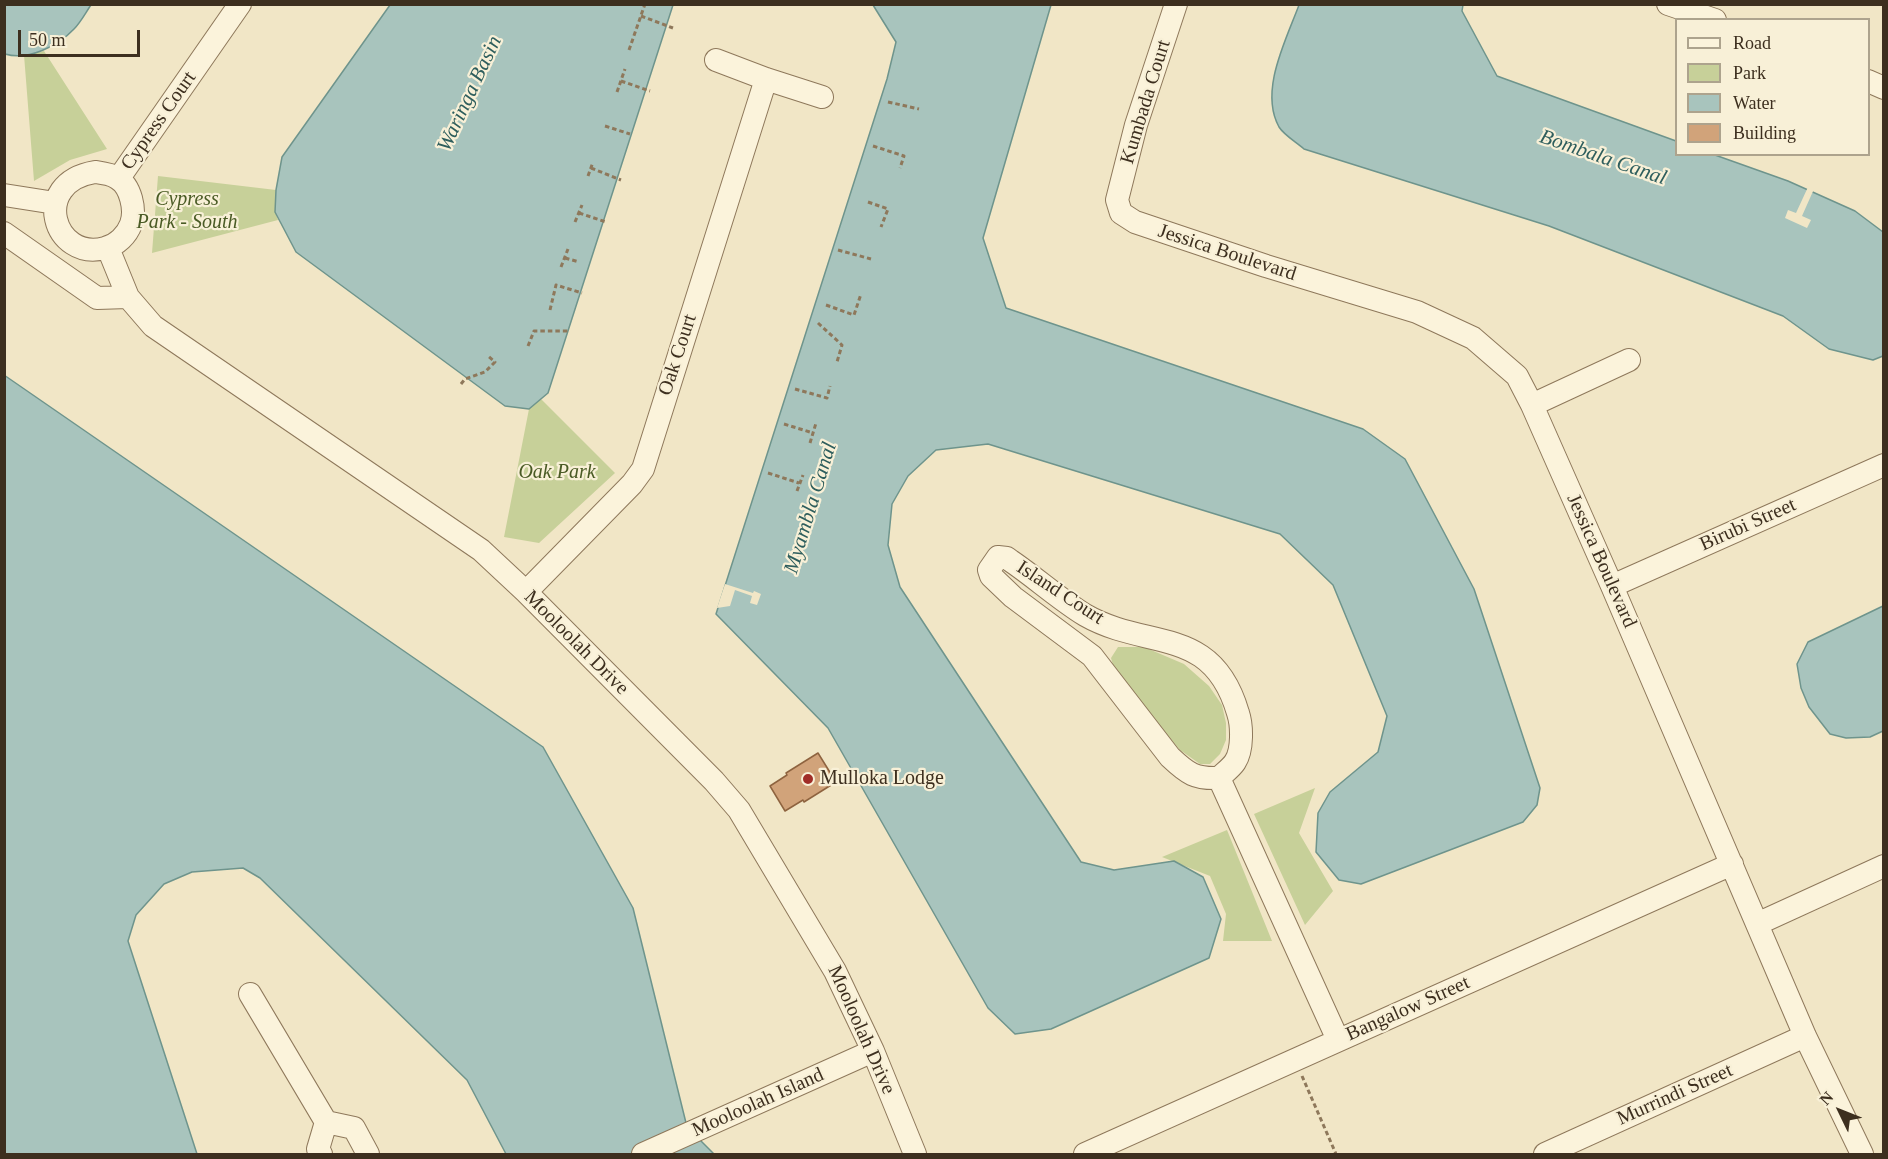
<!DOCTYPE html>
<style>
body{margin:0}
#map{position:relative;width:1888px;height:1159px;overflow:hidden;background:#f1e6c6;font-family:"Times New Roman",serif}
canvas{display:block}
.frame{position:absolute;inset:0;border:6px solid #3d2f1f;pointer-events:none}
.legend{position:absolute;left:1675px;top:18px;width:195px;height:138px;box-sizing:border-box;background:#f8f0d7;border:2px solid #ada38d;margin:0;padding:8px 10px;list-style:none;font-size:18px;color:#3d2f1f}
.legend li{display:flex;align-items:center;gap:12px;height:30px}
.legend b{width:30px;border:2px solid #ada38d}
.north{position:absolute;left:1810px;top:1081px;width:60px;height:60px;-webkit-text-stroke:4px #f8f0d7;paint-order:stroke;rotate:313deg;font-size:16px;font-weight:700;line-height:24px;text-align:center;color:#3d2f1f}
.north::after{content:'';display:block;margin:auto;width:21px;height:27px;background:#3d2f1f;clip-path:polygon(50% 0,100% 100%,50% 72%,0 100%)}
.scale{position:absolute;left:18px;top:30px;width:122px;height:27px;box-sizing:border-box;border:3px solid #3d2f1f;border-top:0;padding-left:8px;font-size:18px;line-height:21px;white-space:nowrap;color:#3d2f1f;-webkit-text-stroke:4px #f8f0d7;paint-order:stroke}
</style>
<div id="map">
<canvas width="1888" height="1159"></canvas>
<div class="frame"></div>
<ul class="legend">
<li><b style="height:8px;background:#fbf3db"></b>Road</li>
<li><b style="height:16px;background:#c7d099"></b>Park</li>
<li><b style="height:16px;background:#a8c4bd"></b>Water</li>
<li><b style="height:16px;background:#d1a37a"></b>Building</li>
</ul>
<div class="north">N</div>
<div class="scale">50 m</div>
</div>
<script>
const c = document.querySelector('canvas').getContext('2d');
c.lineJoin = 'round';
function fill(path, color) { c.fillStyle = color; c.fill(path, 'evenodd'); }
function trace(path, color, width, dash) { c.strokeStyle = color; c.lineWidth = width; c.lineCap = dash ? 'butt' : 'round'; c.setLineDash(dash || []); c.stroke(path); }
function label(font, color, halo, rows, align = 'center') {
  c.font = font + ' "Times New Roman",serif'; c.lineWidth = 4.5; c.setLineDash([]); c.textBaseline = 'middle'; c.strokeStyle = halo; c.fillStyle = color; for (const [text, x, y, turn = 0] of rows) {
    c.save(); c.translate(x, y); c.rotate((+turn || 0) * Math.PI / 180); c.textAlign = isNaN(turn) ? turn : align; if (halo) c.strokeText(text, 0, 0); c.fillText(text, 0, 0); c.restore();
  }
}
fill(new Path2D(`
 M44,51L107,149L70,160L34,181L24,55Z
 M158,176L276,190L275,211L278,220L152,253Z
 M541,399L615,473L539,543L504,537L529,409Z
 M1118,647H1144L1184,664L1209,686L1222,705L1226,723V740L1220,754L1210,764H1200L1180,750L1116,675L1111,658Z
 M1315,788L1299,833L1333,891L1305,925L1254,814Z
 M1227,830L1272,941H1223L1226,914L1210,876L1162,857Z`), '#c7d099');
const water = new Path2D(`
 M4,5L5,4L91,5C86,12 81,22 74,29C58,46 28,61 5,54Z
 M390,5H673L548,393L529,409L505,406L296,252L275,212L276,190L282,157Z
 M873,5H1051L983,238L1006,308L1363,429L1405,459L1474,589L1540,788L1537,805L1523,822L1361,884L1339,880L1316,852L1318,813L1330,792L1378,752L1387,716L1333,585L1280,534L988,444L936,450L908,476L892,504L888,545L900,587L1081,862L1114,870L1174,861L1203,877L1221,919L1209,958L1051,1029L1015,1034L988,1008L828,728L716,614L887,79L896,42Z
 M1299,5H1463L1462,11L1497,76L1676,141V154L1715,155L1788,181L1855,211L1883,232V356L1873,360L1829,349L1783,316L1549,226L1304,149C1296,142 1284,135 1279,127C1259,91 1286,40 1299,5Z
 M4,375L543,747L633,908L687,1127L714,1154H506L467,1080L260,878L243,868L192,872L164,884L136,915L128,941L197,1154H5Z
 M1883,606V731L1870,737L1846,738L1830,734L1809,707L1801,688L1797,664L1808,642Z`);
fill(water, '#a8c4bd');
trace(water, '#6e948c', 1.5);
fill(new Path2D(`
 M1808,187L1814,189L1802,216L1811,220L1807,228L1785,218L1788,210L1796,213Z
 M725,584L753,593L754,591L761,594L757,605L750,603L752,596L735,590L730,606L717,608Z`), '#f1e6c6');
const building = new Path2D(`
 M818,753L836,782L804,802L803,800L785,811L770,786L787,775L786,773Z`);
fill(building, '#d1a37a');
trace(building, '#8e633f', 1.5);
const minor = new Path2D(`
 M1176,4L1136,125L1117,200L1121,213L1135,222L1266,266L1417,312L1473,338L1517,376L1532,405L1612,586L1805,1036L1862,1154
 M1668,4L1715,20
 M716,60L766,79L822,97
 M1868,81L1884,88
 M95,172C102,173 111,174 117,178C131,186 136,210 131,224C127,235 117,245 105,248C54,262 29,183 95,172Z
 M119,178L240,4
 M4,195L55,203
 M4,233L97,298L128,297
 M108,248L128,297L153,326L481,550L526,592L714,781L739,810L835,971L873,1051L915,1154
 M1532,405L1629,360
 M998,557L1007,558L1011,561C1036,578 1059,599 1085,615C1148,651 1212,624 1238,713C1242,725 1243,750 1235,762C1231,768 1224,773 1219,778C1195,779 1188,774 1170,757L1092,656L1013,597L991,576L989,570Z
 M1612,586L1884,465
 M526,592L632,484L643,469L766,79
 M1219,778L1338,1040
 M1757,924L1884,866
 M250,994L326,1122L354,1128L368,1154
 M321,1154L318,1149L326,1122
 M643,1154L873,1051
 M1085,1154L1732,864
 M1545,1154L1805,1036`);
trace(minor, '#8e785b', 24);
trace(new Path2D(`
 M641,16L673,28
 M629,50L645,4
 M621,81L650,91
 M617,92L625,69
 M888,102L919,109
 M605,126L630,134
 M873,146L904,156L900,168
 M591,168L621,180
 M588,176L593,162
 M868,202L888,209L881,227
 M579,213L606,222
 M575,222L582,205
 M838,250L871,259
 M565,258L579,262
 M561,267L568,249
 M826,305L854,315L861,294
 M550,310L556,285L582,293
 M818,323L842,345L837,362
 M528,346L534,331H569
 M461,384L465,379L485,372L495,362L488,356
 M795,389L827,398L830,386
 M784,424L813,433
 M810,443L816,423
 M768,473L799,483
 M797,491L803,475
 M1302,1076L1336,1154`), '#8e785b', 3, [4.5, 3]);
trace(minor, '#fbf3db', 22);
for (const [x, y, r, color] of [
 [808,779,6,"#a02d27"]
]) { const dot = new Path2D(); dot.arc(x, y, r, 0, 2 * Math.PI); c.fillStyle = color; c.fill(dot); trace(dot, '#f8f0d7', 2); }
label('20px', '#3d2f1f', '#f8f0d7', [
 ["Kumbada Court",1146,102,-73],
 ["Cypress Court",159,121,-55],
 ["Jessica Boulevard",1227,253,18],
 ["Oak Court",678,355,-72],
 ["Birubi Street",1748,525,-24],
 ["Jessica Boulevard",1601,561,66],
 ["Island Court",1060,593,33],
 ["Mooloolah Drive",576,643,45],
 ["Bangalow Street",1408,1009,-24],
 ["Mooloolah Drive",861,1030,66],
 ["Murrindi Street",1675,1095,-24],
 ["Mooloolah Island",758,1103,-24]
]);
label('italic 20px', '#4a5b25', '#f8f0d7', [
 ["Cypress",187,200],
 ["Park - South",187,223],
 ["Oak Park",557,473]
]);
label('20px', '#3d2f1f', '#f8f0d7', [
 ["Mulloka Lodge",820,779]
], 'left');
label('italic 21px', '#2e5e5d', '#f8f0d7', [
 ["Waringa Basin",470,94,-65],
 ["Bombala Canal",1603,158,19],
 ["Myambla Canal",811,508,-73]
]);
</script>
